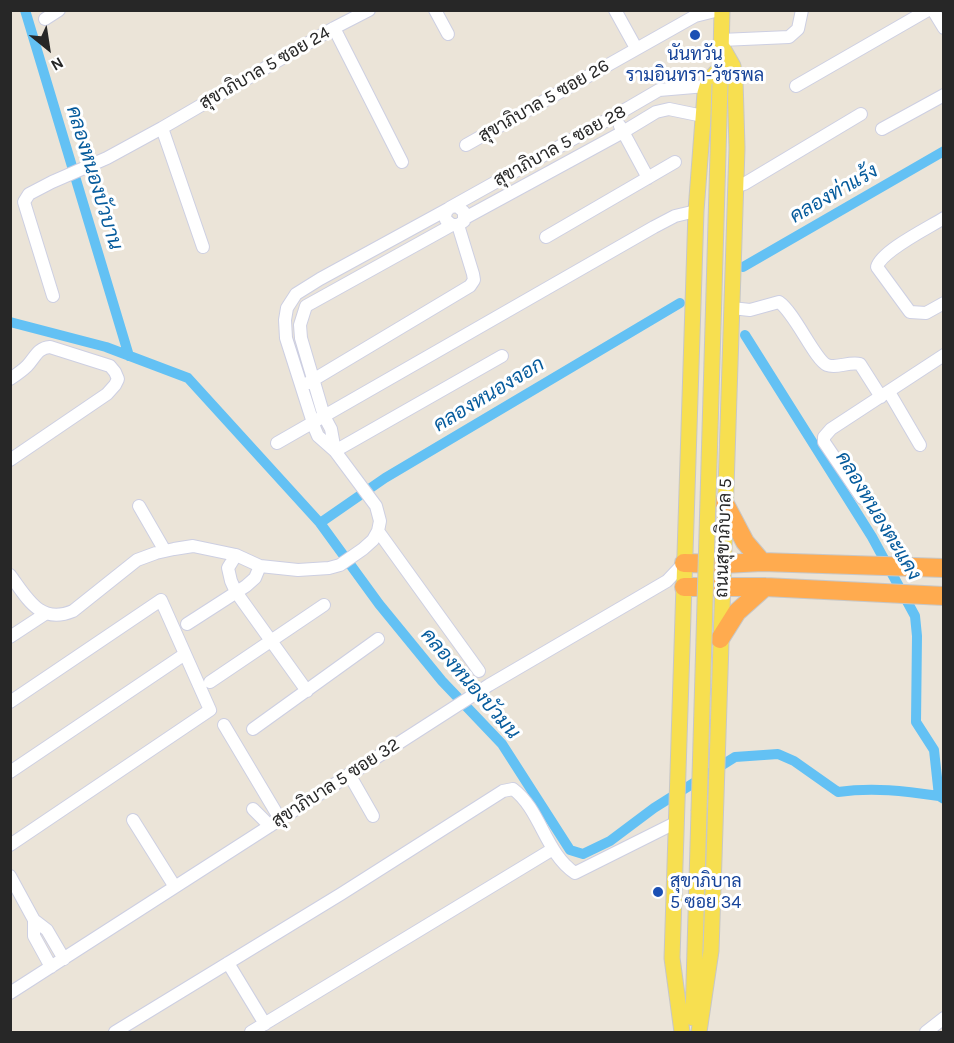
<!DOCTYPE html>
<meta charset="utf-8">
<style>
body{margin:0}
#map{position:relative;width:954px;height:1043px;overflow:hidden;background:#ebe4d8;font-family:Karla,sans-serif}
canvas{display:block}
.frame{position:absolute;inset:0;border:12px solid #272727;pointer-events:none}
.north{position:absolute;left:18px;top:18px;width:60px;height:60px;-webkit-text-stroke:4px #fff;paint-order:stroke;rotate:150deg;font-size:16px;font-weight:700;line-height:24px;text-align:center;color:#272727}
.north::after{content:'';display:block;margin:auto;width:21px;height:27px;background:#272727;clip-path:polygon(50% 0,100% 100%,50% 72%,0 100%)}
</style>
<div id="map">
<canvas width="954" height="1043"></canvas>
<div class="frame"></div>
<div class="north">N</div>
</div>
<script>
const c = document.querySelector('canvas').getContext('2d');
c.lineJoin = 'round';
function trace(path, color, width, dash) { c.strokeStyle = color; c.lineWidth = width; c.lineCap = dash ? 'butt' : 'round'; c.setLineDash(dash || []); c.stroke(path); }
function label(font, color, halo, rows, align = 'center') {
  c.font = font + ' Karla,Sarabun,sans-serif'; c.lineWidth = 6; c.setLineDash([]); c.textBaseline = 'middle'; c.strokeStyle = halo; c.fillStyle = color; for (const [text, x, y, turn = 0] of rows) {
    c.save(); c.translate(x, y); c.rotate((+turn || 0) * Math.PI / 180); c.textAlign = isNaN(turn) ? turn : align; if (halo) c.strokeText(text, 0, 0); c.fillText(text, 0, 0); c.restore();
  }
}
trace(new Path2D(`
 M25,10L129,356
 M743,267L944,151
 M10,322L106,347L188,378L320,523L379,604L442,681L502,744L570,850L583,854L610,841L654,808L735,757L778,754L794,761L838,792C873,787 905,791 939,796L944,799
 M745,335L872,537L915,616L917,636L916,722L934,750L939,796
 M320,523L385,478L680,303`), '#63c1f4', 10);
const minor = new Path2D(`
 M435,10L448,34
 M615,10L636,48
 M933,10L944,28
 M45,19L59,10
 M334,28L402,162
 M721,40L789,37L798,29L802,10
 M796,86L928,10
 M620,126L648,178
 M162,128L203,247
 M882,129L944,95
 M466,145L695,16L719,10
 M736,187L744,184L861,114
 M451,207L457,206L464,212V221L458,225H452L446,220C444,215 446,210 451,207L616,115L659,90L706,86
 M465,218L623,132L656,112L669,109L703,116
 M944,218C928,228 881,251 877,267L910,312L926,313L944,303
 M546,237L675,162
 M53,296L24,202L29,194L52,182L107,158L162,128L334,28L369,10
 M732,308L750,310L779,302C795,313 815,360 827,365C837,369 849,361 860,364L881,397
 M10,379C16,375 22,371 27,366C35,358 37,348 50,347L110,366L115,372L118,379L115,385L107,394L10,460
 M308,383L470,286L474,280L473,274L458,225
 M889,392L920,445
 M277,443L654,227L675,216L696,211
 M335,451L331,429L324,416L301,338L300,325L306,306L452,225
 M335,451L502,356
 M862,498L824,442V437L831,429L944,355
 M139,506L165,551
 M378,531L479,671
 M236,555L228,568L231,581L236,592L307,691
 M10,575C27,598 40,625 73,611L137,560L156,553L174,549L193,546L236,555L260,566L298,570L329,568L340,565L363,549L373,540L378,531L380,521L376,506L335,451L318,436L315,429L286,338L285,320L287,308L296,294L320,279L448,209
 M187,624L246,586L255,578L260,566
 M10,637L45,614
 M210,682L324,605
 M10,702L161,600L210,710L10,845
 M224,725L280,819
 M253,729L378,639
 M10,772L185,654
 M349,774L373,816
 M253,809L270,826
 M133,820L175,887
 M10,876L34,920
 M228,963L265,1024
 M51,967L34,936V920L47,930L64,959
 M10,993L489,685L667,581L684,563
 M115,1032L341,894L503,791L513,789C541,810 545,853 575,873L677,822
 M251,1032L553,849
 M926,1032L944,1018`);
const major = new Path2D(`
 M721,55L722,10
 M693,1018L699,811
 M682,1032L672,958L696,211L705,93L709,80L721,67
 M699,1032L711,951L737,148L735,79L733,66L721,45`);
const highway = new Path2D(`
 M724,502L745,542L762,562
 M684,563L724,564L762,562L944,568
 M684,587H765L944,596
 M720,639L737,612L765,587`);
trace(minor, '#cdcfe2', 14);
trace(major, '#c7c7c7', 17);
trace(highway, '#c7c7c7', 20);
trace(minor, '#fff', 12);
trace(major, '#f7df50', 15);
trace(highway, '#ffab4f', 18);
const majorBridge = new Path2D(`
 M699,811L720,84`);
trace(majorBridge, '#c7c7c7', 17, []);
trace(majorBridge, '#f7df50', 15);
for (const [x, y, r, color] of [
 [695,35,6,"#1a4fb4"],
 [658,892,6,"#1a4fb4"]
]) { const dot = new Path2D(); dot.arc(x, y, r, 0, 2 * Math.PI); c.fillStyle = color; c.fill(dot); trace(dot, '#fff', 2); }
label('18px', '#164399', '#fff', [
 ["นันทวัน",695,55],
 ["รามอินทรา-วัชรพล",695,76],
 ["สุขาภิบาล",670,882,"left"],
 ["5 ซอย 34",670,903,"left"]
]);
label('18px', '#272727', '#fff', [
 ["สุขาภิบาล 5 ซอย 24",265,68,-30],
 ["สุขาภิบาล 5 ซอย 26",544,101,-30],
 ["สุขาภิบาล 5 ซอย 28",560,146,-29],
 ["ถนนสุขาภิบาล 5",724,538,-88],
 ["สุขาภิบาล 5 ซอย 32",336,783,-33]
]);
label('italic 20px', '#065b9c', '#fff', [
 ["คลองหนองบัวบาน",94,178,73],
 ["คลองท่าแร้ง",834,194,-30],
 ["คลองหนองจอก",489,395,-31],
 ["คลองหนองตะแคง",878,516,59],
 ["คลองหนองบัวมน",470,684,49]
]);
</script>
